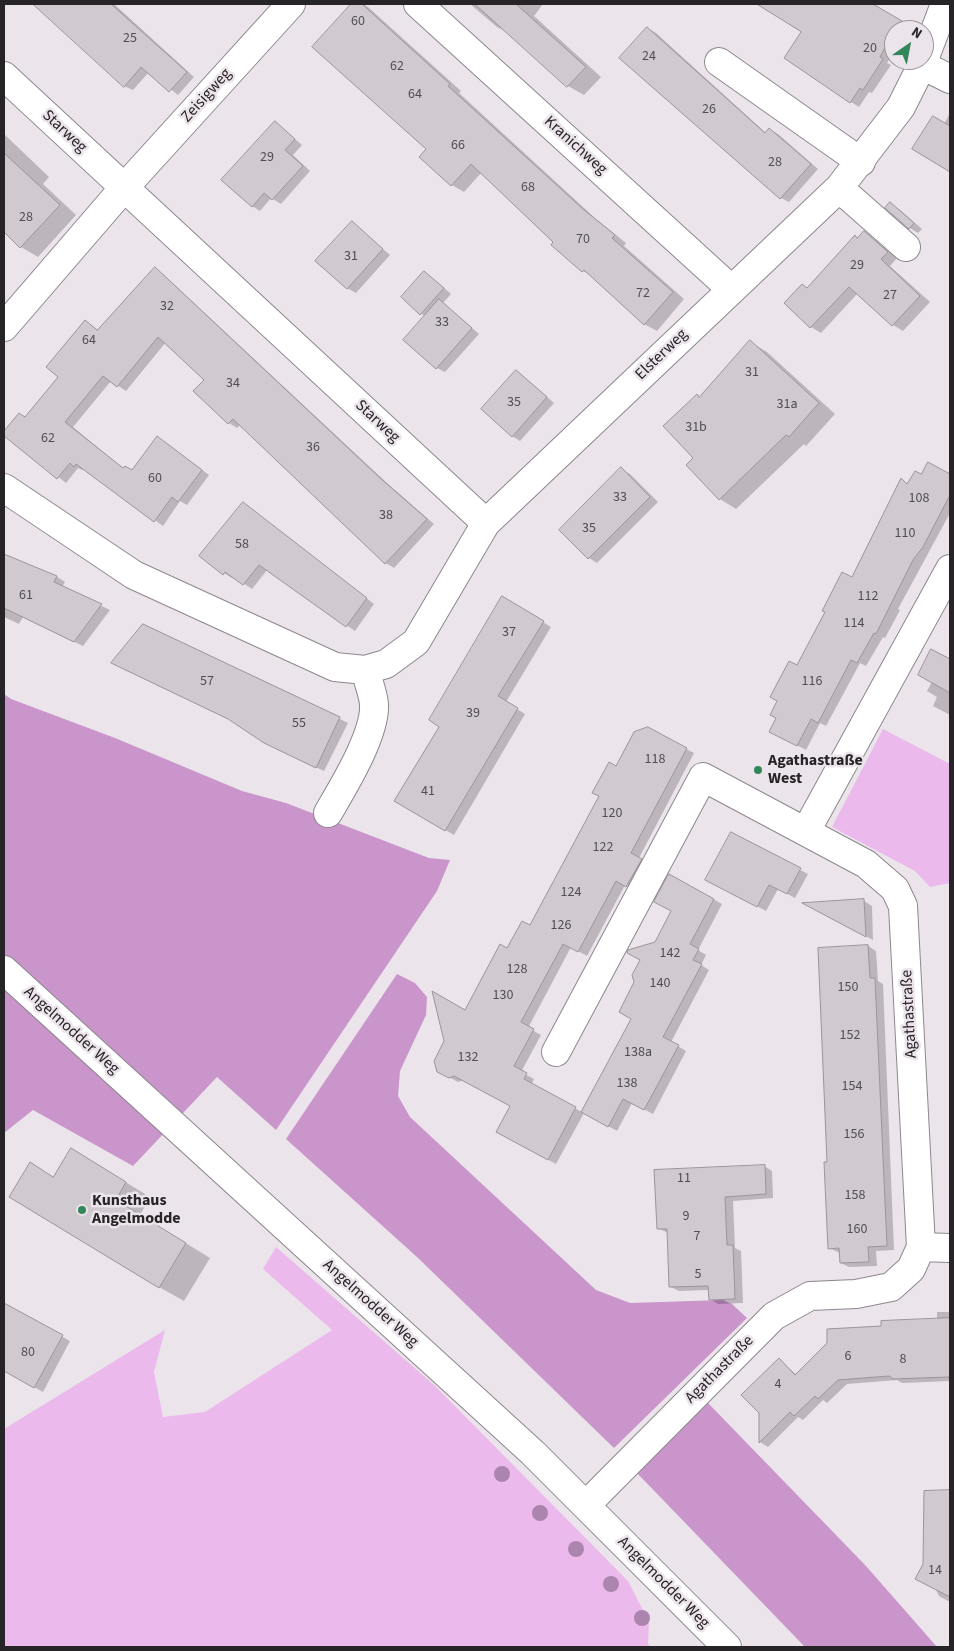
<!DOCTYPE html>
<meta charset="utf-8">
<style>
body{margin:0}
#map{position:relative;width:954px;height:1651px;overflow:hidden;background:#ebe4eb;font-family:"Source Sans 3",sans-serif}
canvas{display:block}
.frame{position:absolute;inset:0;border:5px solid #272427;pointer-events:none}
.north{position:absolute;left:884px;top:20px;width:50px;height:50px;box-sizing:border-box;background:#ebe4eb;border:1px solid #9d979d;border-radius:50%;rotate:33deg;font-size:14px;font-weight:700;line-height:20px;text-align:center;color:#272427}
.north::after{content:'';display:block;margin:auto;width:18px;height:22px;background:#32875a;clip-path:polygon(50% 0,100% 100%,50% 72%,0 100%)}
</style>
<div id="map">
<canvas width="954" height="1651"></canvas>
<div class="frame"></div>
<div class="north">N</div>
</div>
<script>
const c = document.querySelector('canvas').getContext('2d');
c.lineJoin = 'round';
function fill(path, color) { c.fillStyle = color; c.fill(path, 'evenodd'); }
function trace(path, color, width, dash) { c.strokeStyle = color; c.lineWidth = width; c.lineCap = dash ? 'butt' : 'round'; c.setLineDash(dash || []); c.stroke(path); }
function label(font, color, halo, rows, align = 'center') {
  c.font = font + ' "Source Sans 3",sans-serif'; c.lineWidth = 5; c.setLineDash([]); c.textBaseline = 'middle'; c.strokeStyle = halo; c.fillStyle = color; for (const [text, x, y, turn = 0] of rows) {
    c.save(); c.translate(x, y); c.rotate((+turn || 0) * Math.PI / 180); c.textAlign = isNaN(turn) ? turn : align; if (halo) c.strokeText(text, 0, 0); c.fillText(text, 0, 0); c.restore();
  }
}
fill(new Path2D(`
 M883,729L950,764V883L930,887L915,871L832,827Z
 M276,1247L433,1384L628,1581L649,1622L648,1644L651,1647H4V1429L165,1330L154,1372L163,1417L205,1412L332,1330L263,1269Z`), '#ebb9ec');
fill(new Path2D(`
 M4,694L11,699L115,738L242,791L286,803L429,858L450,860L437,891L276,1130L217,1077L133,1166L33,1110L4,1133Z
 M397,974L415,983L427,997L426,1015L400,1071L398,1096L410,1117L596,1290L630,1303L723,1300L732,1304L747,1318L614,1448L417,1257L286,1139Z
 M708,1403L866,1566L937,1647H805L637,1473Z`), '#c995cb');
fill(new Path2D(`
 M34,4H114L194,77L178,95L149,72L133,90L124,86Z
 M353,4H363L368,7L461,91L459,93L595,218L626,243L624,246L684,299L657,331L644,324L595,278L583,271L481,173L464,192L452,185L421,157L428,149L314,47Z
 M470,4H543L534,16L601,77L584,95L568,86L511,34L497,27Z
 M764,4H871L909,27L907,30H894V52L887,63L891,65L872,93L869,92L859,107L851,102L802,32L763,6Z
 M647,28L656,33L766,133L769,129L778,134L818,169L789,202L781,198Z
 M950,113V171L914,148L944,124Z
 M275,122L302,145L293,155L310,171L281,204L271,198L260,211L252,206Z
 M4,134L49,177L43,184L76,215L38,257L21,247L4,230Z
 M890,204L899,209L922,229L918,233L910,228Z
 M352,223L390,255L356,293L347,288Z
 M864,232L897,258L890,266L930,302L903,331L893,325L858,293L821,333L811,327L786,303L803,285L808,289L855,237L858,239Z
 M155,269L163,274L387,483L434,524L394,568L386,563L241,424L237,428L229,423L195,391L206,380L166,342L126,391L111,381L73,427L124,469L133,471L165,442L209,475L187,505L180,501L163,526L84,468L82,470L78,468L66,483L4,434L19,414L25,418L59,376L85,321L98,330Z
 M425,272L451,294L443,303L479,334L445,372L437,368L426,316L421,314Z
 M750,342L767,352L835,414L806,446L804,444L736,509L720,499L695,458L700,398Z
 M517,371L554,403L520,441L512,436Z
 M928,463L950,475V513L898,609L900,610L885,638L883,637L866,666L860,663L826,726L820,723L806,750L779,736L797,666L853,579L901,480L909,484L922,476Z
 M621,469L630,474L658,502L597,563L589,558L561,530Z
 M243,504L374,604L355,631L267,570L252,589L234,577L232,578L224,573L201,555Z
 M4,555L57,577L65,582L62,587L110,610L83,646L23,617L19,624L4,617Z
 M503,598L551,627L506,702L525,714L454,835L396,801L441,726Z
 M932,651L950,660V715L933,706L937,697L927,691L932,682Z
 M279,688L348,723L324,771L274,747Z
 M686,749L694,753L639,858L649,864L635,891L625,885L587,956L571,947L528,1028L541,1035L521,1072L534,1079L531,1085L582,1112L632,1019L655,944L672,911L670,875L722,904L698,950L706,955L701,965L709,970L671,1042L686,1051L653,1114L632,1103L617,1131L584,1113L556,1164L497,1132L511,1106L464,1080L458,1082L438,1071L466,1011L508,950L531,927L617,767Z
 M800,870L808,874L795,898L778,889L766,911L715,884Z
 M864,901L872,906L873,940L812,907Z
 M868,946L876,951L878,981L883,984L894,1250L876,1251L877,1266L849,1267L841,1263L840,1253L829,1248V1163L819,949Z
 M31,1164L54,1178L96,1164L150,1197L140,1215L210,1258L184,1301L159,1287Z
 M764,1166L772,1171L773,1198L733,1201L735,1248L741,1251L743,1303L718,1304L710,1299L709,1290L679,1291L671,1287L668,1233L658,1228Z
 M4,1304L70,1341L43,1392L4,1370Z
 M937,1312H950V1381L902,1383L897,1380L847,1384L827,1403L823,1400L803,1420L798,1417L768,1447L760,1442L761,1413L779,1360L797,1375L882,1327L937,1320Z
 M950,1491V1602L939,1596L924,1564L925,1492Z`), '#0003');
const building = new Path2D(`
 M33,4H111L187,72L169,92L141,67L124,87Z
 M351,4H362L450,84L448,86L583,209L615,235L612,238L673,292L644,325L584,270L582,272L551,245L553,242L471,164L451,186L419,157L426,149L312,47Z
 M475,4H516L586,67L567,87Z
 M757,4H873L902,21L894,30L880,57L883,59L863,90L860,88L850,103L784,58L801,32Z
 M647,27L765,133L769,128L811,164L780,199L619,58Z
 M933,116L950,126V172L912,149Z
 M275,121L295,139L285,150L303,166L272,200L264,193L252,207L221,180Z
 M4,153L60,205L20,248L4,232Z
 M890,202L914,223L909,229L885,208Z
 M352,221L383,249L347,289L315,261Z
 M864,231L888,252L881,259L920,296L892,326L849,287L810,328L784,303L802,284L807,288L855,235L857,238Z
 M155,267L379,477L427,519L385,564L233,419L228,424L193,391L204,380L158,337L117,387L103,376L65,422L123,468L125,466L132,470L157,436L202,470L178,502L172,497L154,522L76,464L74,467L70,463L57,479L4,436V431L19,413L25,417L58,377L46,367L85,320L97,330Z
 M424,271L444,288L420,315L401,297Z
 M439,299L472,328L436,369L403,340Z
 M750,340L819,403L789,437L786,435L719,500L686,465L693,458L663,426L697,394L699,397Z
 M516,370L547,397L512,437L481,409Z
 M928,462L950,474V495L923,547L913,560L876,634L874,633L857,663L851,660L818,723L811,719L797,746L769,732L776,718L770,715L777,701L770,697L789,661L797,665L825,612L822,611L842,572L852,577L901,478L907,484L915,471L921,474Z
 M621,467L650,497L588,559L559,530Z
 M243,502L367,598L346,627L259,565L243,585L225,572L223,575L199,556Z
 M4,554L57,576L54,582L102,604L74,642L4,608Z
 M502,596L544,621L498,696L518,708L445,831L394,801L439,727L429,720Z
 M143,624L340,717L316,768L264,743L228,719L111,663Z
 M931,649L950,659V693L918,675Z
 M648,727L687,748L631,853L642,859L626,887L616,881L578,952L563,944L521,1022L534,1029L514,1066L527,1073L524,1079L576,1107L548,1160L496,1132L510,1106L454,1076L449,1078L437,1072L434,1061L444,1041L432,991L465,1010L500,944L507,948L522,921L530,925L599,796L592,793L609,762L616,766L634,732Z
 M731,832L801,868L787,894L769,885L757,907L705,880Z
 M669,874L714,899L690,944L699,949L693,960L702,964L663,1037L679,1045L644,1110L623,1099L608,1127L581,1112L631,1019L619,1012L634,982L632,975L640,960L627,953L628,950L655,942L671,911L654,902Z
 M864,899L866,937L802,903Z
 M868,945L870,978H875L887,1246L868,1247L869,1262L840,1263L839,1248L828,1249L824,1162H827L818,948Z
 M71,1148L126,1182L116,1200L186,1243L159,1288L9,1197L30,1162L53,1177Z
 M765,1165L766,1194L725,1197L727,1245H733L735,1299L709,1300L708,1286L669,1287L667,1229H657L654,1170Z
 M4,1303L63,1335L34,1388L4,1371Z
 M950,1318V1377L893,1379L889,1376L838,1380L818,1399L815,1396L794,1416L790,1412L759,1443V1413L741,1395L779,1358L795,1375L827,1343V1329L881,1326V1321Z
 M950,1490V1597L915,1579L923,1564L924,1491Z`);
fill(building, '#d0c9d0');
trace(building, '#9b949b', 1);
const minor = new Path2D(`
 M418,4L731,289
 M719,62L861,162
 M922,65L950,79
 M4,76L486,523
 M839,188L906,247
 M4,327L123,189L291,4
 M4,488L134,575L335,667L365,670L386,664L416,642L486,523L839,188L901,107L922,65L945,4
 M328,813C343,787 376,734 374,704C373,693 368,681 365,670
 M806,831L950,569
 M4,970L533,1453L727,1647
 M556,1052L703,777L866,864L895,889L903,906L921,1247L911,1269L891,1287L856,1294L810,1296L774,1316L586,1505
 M921,1247L950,1248`);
trace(minor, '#8e878e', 30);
trace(minor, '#fff', 28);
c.fillStyle = '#ac85ae';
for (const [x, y] of [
 [502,1474],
 [540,1513],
 [576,1549],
 [611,1584],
 [642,1618]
]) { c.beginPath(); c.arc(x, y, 8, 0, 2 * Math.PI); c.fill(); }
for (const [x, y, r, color] of [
 [758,770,5,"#32875a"],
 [82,1210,5,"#32875a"]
]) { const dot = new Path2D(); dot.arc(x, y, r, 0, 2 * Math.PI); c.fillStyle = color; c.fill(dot); trace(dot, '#ebe4eb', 2); }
label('14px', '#514d51', null, [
 ["60",358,22],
 ["25",130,39],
 ["20",870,49],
 ["24",649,57],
 ["62",397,67],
 ["64",415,95],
 ["26",709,110],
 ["66",458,146],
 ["29",267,158],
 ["28",775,163],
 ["68",528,188],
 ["28",26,218],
 ["70",583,240],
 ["31",351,257],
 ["29",857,266],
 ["72",643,294],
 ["27",890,296],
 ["32",167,307],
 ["33",442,323],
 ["64",89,341],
 ["31",752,373],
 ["34",233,384],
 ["35",514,403],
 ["31a",787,405],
 ["31b",696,428],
 ["62",48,439],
 ["36",313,448],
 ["60",155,479],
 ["33",620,498],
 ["108",919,499],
 ["38",386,516],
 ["35",589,529],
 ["110",905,534],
 ["58",242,545],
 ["61",26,596],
 ["112",868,597],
 ["114",854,624],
 ["37",509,633],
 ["57",207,682],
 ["116",812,682],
 ["39",473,714],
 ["55",299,724],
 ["118",655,760],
 ["41",428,792],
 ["120",612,814],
 ["122",603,848],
 ["124",571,893],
 ["126",561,926],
 ["142",670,954],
 ["128",517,970],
 ["140",660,984],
 ["150",848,988],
 ["130",503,996],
 ["152",850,1036],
 ["138a",638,1053],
 ["132",468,1058],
 ["138",627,1084],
 ["154",852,1087],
 ["156",854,1135],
 ["11",684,1179],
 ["158",855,1196],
 ["9",686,1217],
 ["160",857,1230],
 ["7",697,1237],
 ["5",698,1275],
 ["80",28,1353],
 ["6",848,1357],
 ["8",903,1360],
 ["4",778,1385],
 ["14",935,1571]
]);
label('16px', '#272427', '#ebe4eb', [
 ["Zeisigweg",207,96,-48],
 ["Starweg",64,132,43],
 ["Kranichweg",575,146,42],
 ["Elsterweg",662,355,-44],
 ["Starweg",377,422,43],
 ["Agathastraße",910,1014,-93],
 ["Angelmodder Weg",71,1031,42],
 ["Angelmodder Weg",370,1304,42],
 ["Agathastraße",720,1370,-45],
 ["Angelmodder Weg",663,1583,45]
]);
label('bold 16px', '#272427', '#ebe4eb', [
 ["Agathastraße",768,761],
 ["West",768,779],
 ["Kunsthaus",92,1201],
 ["Angelmodde",92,1219]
], 'left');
</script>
